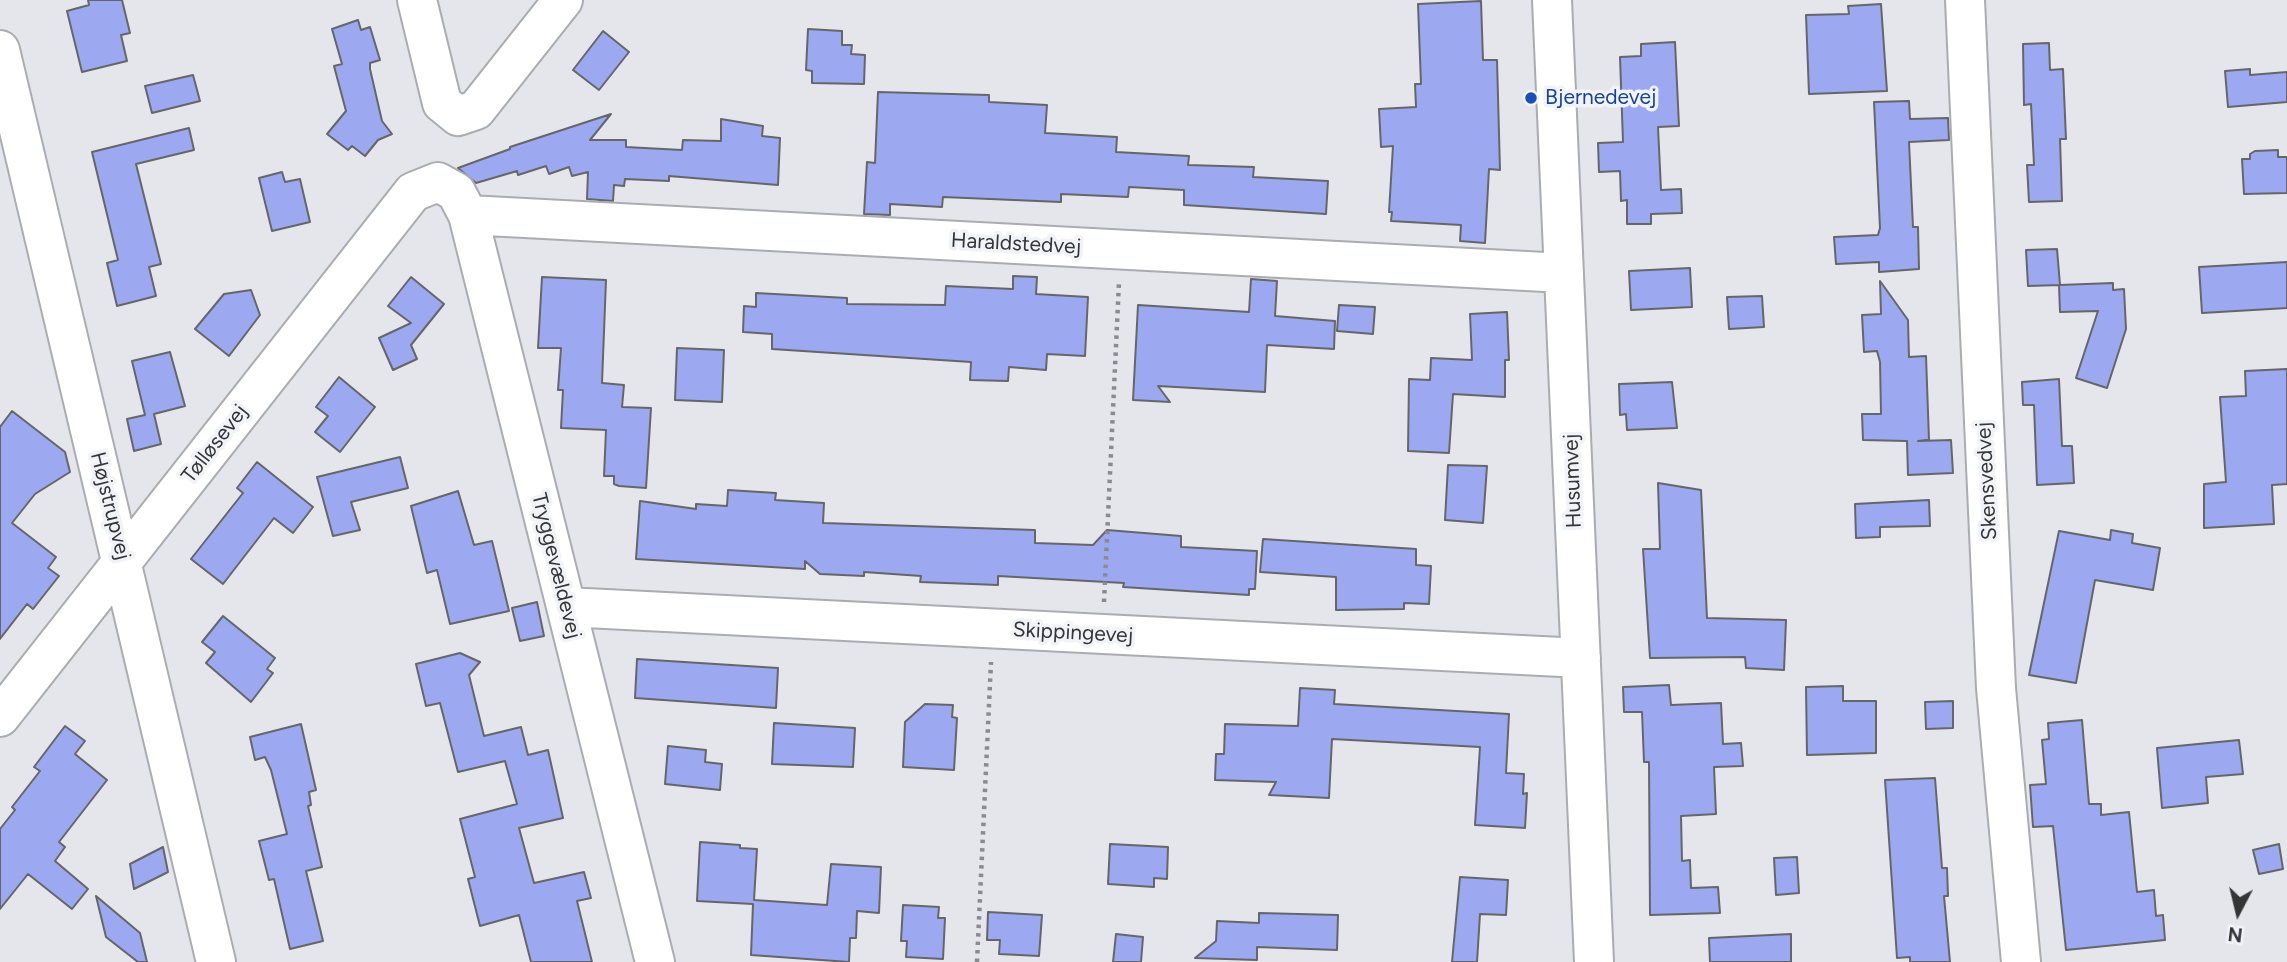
<!DOCTYPE html>
<meta charset="utf-8">
<style>
body{margin:0}
#map{position:relative;width:2287px;height:962px;overflow:hidden;background:#e5e6eb;font-family:Figtree,sans-serif}
canvas{display:block}
.north{position:absolute;left:2203px;top:878px;width:70px;height:70px;-webkit-text-stroke:5px #f2f3f8;paint-order:stroke;rotate:187deg;font-size:19px;font-weight:700;line-height:28px;text-align:center;color:#343537}
.north::after{content:'';display:block;margin:auto;width:24px;height:32px;background:#343537;clip-path:polygon(50% 0,100% 100%,50% 72%,0 100%)}
</style>
<div id="map">
<canvas width="2287" height="962"></canvas>
<div class="north">N</div>
</div>
<script>
const c = document.querySelector('canvas').getContext('2d');
c.lineJoin = 'round';
function fill(path, color) { c.fillStyle = color; c.fill(path, 'evenodd'); }
function trace(path, color, width, dash) { c.strokeStyle = color; c.lineWidth = width; c.lineCap = dash ? 'butt' : 'round'; c.setLineDash(dash || []); c.stroke(path); }
function label(font, color, halo, rows, align = 'center') {
  c.font = font + ' Figtree,sans-serif'; c.lineWidth = 7; c.setLineDash([]); c.textBaseline = 'middle'; c.strokeStyle = halo; c.fillStyle = color; for (const [text, x, y, turn = 0] of rows) {
    c.save(); c.translate(x, y); c.rotate((+turn || 0) * Math.PI / 180); c.textAlign = isNaN(turn) ? turn : align; if (halo) c.strokeText(text, 0, 0); c.fillText(text, 0, 0); c.restore();
  }
}
const building = new Path2D(`
 M88,0H122L130,33L121,35L127,61L82,72L67,11L89,5Z
 M1481,1L1483,60H1497L1500,170L1489,169L1485,243L1460,241L1461,225L1391,221L1392,212H1389L1393,146L1381,147L1379,109L1416,107L1415,84H1421L1418,4Z
 M1881,4L1887,91L1809,94L1806,15L1849,14L1848,6Z
 M358,20L361,30L370,27L380,60L370,63V69L382,121L392,134L378,140L365,156L352,146L348,150L327,134L346,111L334,66L342,64L332,29Z
 M808,29L842,31V45H852L851,54L865,55L864,84L812,83V71L806,70Z
 M603,31L629,52L599,90L573,70Z
 M1675,42L1679,126L1658,127L1661,190L1681,189L1682,213L1651,214V224H1627V200L1621,201L1620,171L1599,172L1598,143L1623,142L1620,57L1641,56V44Z
 M2049,43L2050,70L2063,69L2066,139H2060L2062,201L2029,202L2027,165H2034L2031,104L2024,105L2023,44Z
 M2250,69V75L2287,72V102L2228,107L2225,71Z
 M193,75L200,101L152,113L145,86Z
 M878,92L989,95V102L1047,105L1045,133L1117,137L1116,152L1189,156L1188,165L1254,167L1253,177L1328,181L1326,214L1184,205V190L1129,187L1128,197L1061,194V202L943,197L942,207L890,204V215L864,214L867,162L875,163Z
 M1909,101L1910,119L1948,118L1949,140L1909,142L1913,227H1918L1919,269L1879,272V262L1836,264L1834,237L1878,235L1880,228L1874,102Z
 M611,114L590,140H626V147L682,150L683,140L721,141V119L763,126L762,136L780,138L778,185L669,176V181L625,179L624,186L614,185L613,201L587,199L588,172L572,176L569,167L549,174L546,166L518,175L517,171L476,183L458,168L510,149V147Z
 M189,128L194,150L136,164L161,264L149,267L156,296L117,306L107,263L118,260L92,152Z
 M2278,150V157H2287V193L2244,194L2242,159H2250V154L2255,151Z
 M282,172L285,182L300,179L310,222L272,231L259,178Z
 M2057,249L2060,285L2028,286L2026,250Z
 M2287,262V308L2202,313L2199,267Z
 M1690,268L1692,307L1631,310L1629,271Z
 M1013,276L1037,277L1036,294L1088,297L1085,356L1047,354L1046,370L1009,367L1008,381L970,380L971,362L772,349V334L743,332L744,306L756,307V293L847,298V304L945,305L946,286L1013,289Z
 M411,277L444,304L411,345L417,359L393,370L379,338L411,323L388,306Z
 M542,277L606,280L602,383L624,385L622,407L651,408L646,488L619,486L614,484V476H604L606,430L561,428L563,390H558L561,348H538Z
 M1251,279L1277,281L1275,316L1335,321L1334,349L1267,345L1265,392L1158,386L1170,402L1133,400L1138,305L1249,312Z
 M1880,281L1908,320L1909,357L1926,356L1929,440L1918,441L1951,440L1953,473L1908,475L1907,441L1863,440L1862,414H1881L1880,362L1877,351L1864,352L1862,315L1881,314Z
 M2113,283V290L2124,289L2126,329L2107,388L2076,378L2098,311L2060,312L2059,285Z
 M251,290L260,315L229,356L195,329L224,294Z
 M1762,296L1764,327L1729,329L1727,297Z
 M1339,305L1375,307L1373,334L1337,331Z
 M1507,312L1509,360H1505V397L1453,394L1449,453L1408,451L1409,379L1430,380L1431,358L1472,360L1470,314Z
 M677,348L724,350L722,402L675,400Z
 M170,352L185,406L154,414L161,444L134,451L127,419L145,415L132,361Z
 M2287,369V484L2272,485L2274,524L2204,528V484L2226,482L2220,397L2246,396L2245,371Z
 M339,377L375,407L340,452L315,432L328,416L316,407Z
 M2059,379L2062,446H2072L2074,483L2037,485L2034,405H2023L2022,382Z
 M1672,382L1677,428L1627,430L1626,414L1620,415L1619,384Z
 M12,411L65,452L70,472L35,494L12,523L56,557L48,568L59,576L33,609L27,604L0,639V427Z
 M400,457L408,488L351,502L360,530L333,536L317,477Z
 M257,462L313,507L293,533L274,518L223,584L191,559L243,493L237,488Z
 M1448,465L1487,466L1483,523L1445,520Z
 M1658,483L1701,490L1707,618L1786,620L1784,670L1746,668L1745,657L1650,658L1643,549H1660Z
 M728,490L776,493L775,500L824,503L823,523L1035,530V543L1093,545L1107,530L1181,536V547L1257,551L1255,589H1249V595L1123,587L1124,583L998,576V585L920,582L921,576L864,572V576L820,574L805,561V569L636,559L640,501L696,509V504L727,506Z
 M458,491L474,545L492,541L509,611L450,624L437,570L427,573L411,506Z
 M1929,500L1930,526L1880,527V537L1856,538L1855,504Z
 M2111,530L2133,534L2132,543L2160,548L2153,590L2095,580L2076,683L2029,675L2059,531L2110,540Z
 M1263,539L1416,549V565L1431,566L1429,604L1404,603V609L1336,610V577L1260,572Z
 M537,602L544,636L520,641L512,608Z
 M223,616L275,658L267,669L273,673L251,702L206,663L215,652L202,642Z
 M460,653L480,662L469,675L484,736L521,727L528,755L548,750L563,818L519,828L534,883L584,872L591,898L577,901L592,962H531L519,915L480,926L468,879L475,877L460,819L517,804L505,761L458,772L440,703L426,706L416,664Z
 M637,659L778,668L776,708L635,698Z
 M1669,685L1671,705L1721,703L1723,744L1741,743L1743,766L1714,767L1716,814L1681,816L1682,861L1690,860L1691,888L1718,887L1720,913L1650,915L1649,762H1644L1642,712H1624L1623,687Z
 M1843,686V701H1876V753L1807,755L1806,687Z
 M1300,688L1335,690L1334,704L1509,714L1506,773L1524,774L1523,794L1527,793L1525,828L1475,825L1480,747L1332,739L1329,798L1269,795L1276,782L1215,780L1216,754H1224L1225,724L1298,726Z
 M1953,701V728L1926,729L1925,702Z
 M925,704L953,705L952,717L957,718L954,770L903,767L905,722Z
 M2082,720L2089,804H2101V815L2129,812L2137,892L2154,890L2156,916L2163,915L2165,940L2066,950L2053,826L2033,827L2030,785L2046,784L2042,740L2049,739L2048,723Z
 M774,723L855,728L853,767L772,764Z
 M301,724L316,790L309,792L311,805L308,806L322,867L306,871L323,941L290,949L274,879L269,880L259,841L287,834L271,770L265,757L255,760L250,737Z
 M65,726L85,741L75,754L107,780L59,842L65,847L55,861L88,889L72,909L28,874L0,909V829L15,810L12,807L40,771L34,767Z
 M2239,740L2243,774L2206,777L2208,803L2162,808L2157,748Z
 M668,746L706,750L705,762L722,764L720,790L665,784Z
 M1935,778L1942,868H1947L1948,896H1944L1950,962H1910V957L1897,958L1885,780Z
 M700,842L740,845V848L757,849L754,900L827,905L831,864L881,867L879,913L857,911L856,938H850L849,962L751,955L753,904L697,901Z
 M1110,844L1168,847L1167,879L1154,878V887L1108,884Z
 M2279,844L2283,869L2259,874L2253,850Z
 M163,847L168,872L134,889L130,864Z
 M1797,857L1799,893L1776,895L1774,858Z
 M1460,877L1508,880L1506,915L1480,914L1477,962H1452Z
 M96,896L140,933L147,962H138L106,937Z
 M903,905L939,907L938,918H945L943,959L906,957L907,941H901Z
 M988,912L1042,915L1039,956L999,954L1000,940H987Z
 M1259,913L1338,915L1337,950L1257,947V960L1195,958L1216,941L1217,921L1259,923Z
 M1116,934L1143,937L1141,962H1113Z
 M1791,934V962H1710L1709,938Z`);
fill(building, '#9ca9f0');
trace(building, '#65666a', 2);
const minor = new Path2D(`
 M417,0L442,103L458,116L476,110L563,0
 M1552,0L1594,962
 M1965,0L1996,688L2021,962
 M0,50L216,962
 M468,215L1564,273
 M566,607L1581,658
 M0,717L413,192L438,182L456,192L468,215L655,962`);
trace(minor, '#abacb1', 42);
trace(new Path2D(`
 M1104,602L1119,282
 M977,962L991,662`), '#8a8b8e', 4.5, [3.5, 5]);
trace(minor, '#fff', 38);
for (const [x, y, r, color] of [
 [1531,98,7,"#1a4fb4"]
]) { const dot = new Path2D(); dot.arc(x, y, r, 0, 2 * Math.PI); c.fillStyle = color; c.fill(dot); trace(dot, '#f2f3f8', 2.5); }
label('21px', '#164399', '#f2f3f8', [
 ["Bjernedevej",1545,98]
], 'left');
label('21px', '#343537', '#f2f3f8', [
 ["Haraldstedvej",1016,244,3],
 ["Tølløsevej",215,444,-52],
 ["Husumvej",1573,481,-92],
 ["Skensvedvej",1987,481,-93],
 ["Højstrupvej",110,506,76],
 ["Tryggevældevej",556,566,76],
 ["Skippingevej",1073,633,3]
]);
</script>
